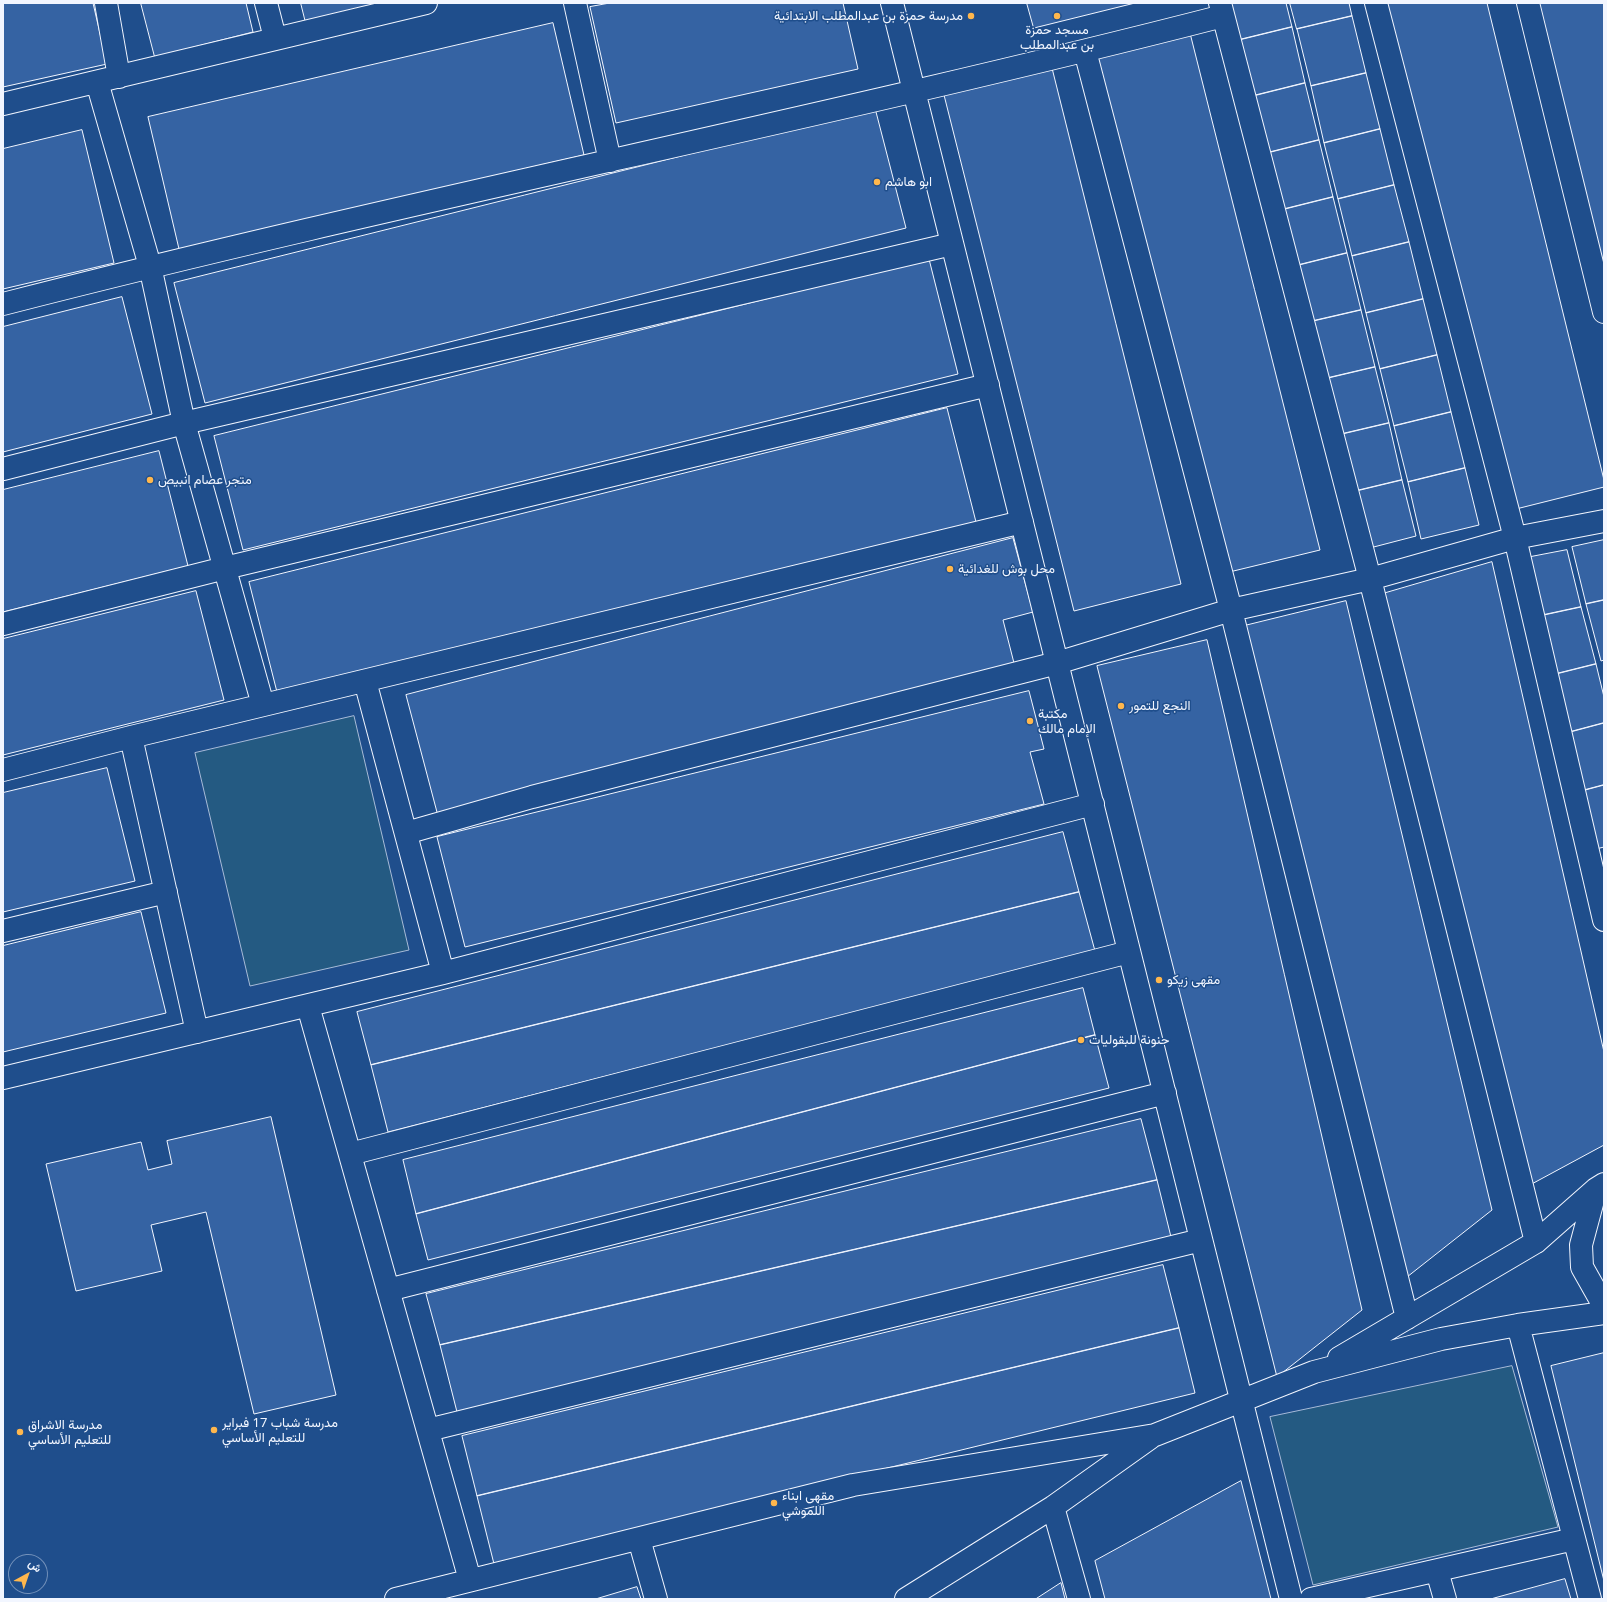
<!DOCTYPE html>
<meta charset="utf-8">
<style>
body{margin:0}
#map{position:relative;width:1607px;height:1602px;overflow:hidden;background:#1f4e8c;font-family:"Noto Sans",Vazirmatn,sans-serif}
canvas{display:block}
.frame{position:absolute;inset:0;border:4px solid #f2f6ff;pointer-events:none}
.north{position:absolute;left:8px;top:1554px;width:40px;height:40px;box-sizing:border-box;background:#1f4e8c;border:1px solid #7391ba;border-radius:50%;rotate:40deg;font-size:11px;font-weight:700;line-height:16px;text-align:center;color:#f2f6ff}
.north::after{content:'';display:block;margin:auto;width:14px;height:18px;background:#ffb74d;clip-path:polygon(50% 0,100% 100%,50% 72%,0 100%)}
</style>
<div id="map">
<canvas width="1607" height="1602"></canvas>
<div class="frame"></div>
<div class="north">ش</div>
</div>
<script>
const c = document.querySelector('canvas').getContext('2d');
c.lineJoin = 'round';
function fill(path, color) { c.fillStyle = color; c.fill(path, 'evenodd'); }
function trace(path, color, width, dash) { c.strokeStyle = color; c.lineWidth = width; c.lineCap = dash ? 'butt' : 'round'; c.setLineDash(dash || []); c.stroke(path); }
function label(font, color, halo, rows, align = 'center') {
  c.font = font + ' "Noto Sans",Vazirmatn,sans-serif'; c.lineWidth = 3; c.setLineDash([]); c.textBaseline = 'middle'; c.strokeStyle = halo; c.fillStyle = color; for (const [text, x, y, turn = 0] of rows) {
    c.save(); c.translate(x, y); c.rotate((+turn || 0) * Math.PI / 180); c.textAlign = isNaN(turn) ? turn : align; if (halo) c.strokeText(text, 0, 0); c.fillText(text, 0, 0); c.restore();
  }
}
const green = new Path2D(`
 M354,716L409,950L250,986L195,753Z
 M1512,1366L1558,1527L1313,1585L1270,1417Z`);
fill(green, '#245a82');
trace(green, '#a8bbd7', 1);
const building = new Path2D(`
 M3,3H93L107,64L3,87Z
 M141,3H246L253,32L155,57Z
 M301,3H383L306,23Z
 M610,3H843L858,69L616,123L590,7Z
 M1027,3H1135L1034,28Z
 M1230,3H1286L1292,27L1239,40Z
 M1290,3H1349L1352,16L1297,29Z
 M1387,3H1487L1604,480V487L1512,510Z
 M1532,3H1604V295Z
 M1352,16L1366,73L1311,86L1297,29Z
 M553,23L584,155L179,249L148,117Z
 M1292,27L1305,83L1253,96L1239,40Z
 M1189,29L1320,550L1217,575L1085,55Z
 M1051,64L1181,584L1074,611L943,91Z
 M1366,73L1380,129L1324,143L1311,86Z
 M1305,83L1319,140L1267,153L1253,96Z
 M875,108L906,228L205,403L174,283Z
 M1380,129L1394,185L1338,199L1324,143Z
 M82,130L114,263L3,289V149Z
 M1319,140L1333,197L1281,210L1267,153Z
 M1394,185L1409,242L1352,256L1338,199Z
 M1333,197L1347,253L1295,266L1281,210Z
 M1409,242L1423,299L1366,313L1352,256Z
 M1347,253L1361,310L1309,322L1295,266Z
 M929,259L958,374L243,550L214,436Z
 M122,297L152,414L3,452V327Z
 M1423,299L1437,355L1380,369L1366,313Z
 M1361,310L1375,367L1324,379L1309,322Z
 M1437,355L1451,412L1394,426L1380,369Z
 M1375,367L1389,423L1338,435L1324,379Z
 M947,408L976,522L278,696L249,582Z
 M1451,412L1465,468L1408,482L1394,426Z
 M1389,423L1402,480L1352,492L1338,435Z
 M159,451L188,566L3,612V490Z
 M1465,468L1479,525L1421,539L1408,482Z
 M1402,480L1416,536L1366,549L1352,492Z
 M1013,538L1033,612L1003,620L1015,667L438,816L406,695Z
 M1604,540V600L1586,604L1572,547Z
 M1567,550L1581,607L1530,618L1515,560Z
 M1492,562L1604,1052V1145L1528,1186L1379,595Z
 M196,591L224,700L3,755V639Z
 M1604,600V660L1601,661L1586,604Z
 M1346,601L1492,1210L1407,1277L1232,629Z
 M1581,607L1596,664L1544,677L1530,618Z
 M1207,640L1362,1310L1277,1377L1097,666Z
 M1596,664L1604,697V723L1559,735L1544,677Z
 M1029,691L1044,749L1030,752L1044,804L465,947L437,837Z
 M1604,723V785L1574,793L1559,735Z
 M107,768L135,881L3,912V793Z
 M1604,785V847L1588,851L1574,793Z
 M1063,832L1079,892L371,1065L357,1012Z
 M1079,892L1095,951L388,1132L371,1065Z
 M141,912L166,1013L3,1052V946Z
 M1083,988L1095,1035L416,1214L403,1160Z
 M1095,1035L1109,1088L428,1260L416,1214Z
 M271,1117L336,1395L254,1414L206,1212L151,1225L162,1271L76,1291L46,1164L141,1142L148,1170L172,1164L167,1141Z
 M1141,1119L1157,1180L440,1345L426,1294Z
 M1157,1180L1171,1237L457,1412L440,1345Z
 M1163,1265L1179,1328L477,1496L462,1436Z
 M1179,1328L1195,1393L494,1564L477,1496Z
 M1604,1353V1581L1551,1366Z
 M1241,1481L1271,1599H1105L1095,1561Z
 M1565,1579L1571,1599H1491Z
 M1061,1583L1065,1599H1036Z
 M637,1587L641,1599H596Z`);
fill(building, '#3563a3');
trace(building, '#f2f6ff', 1);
const minor = new Path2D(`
 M106,3L119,77
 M266,3L275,38
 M575,3L610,161
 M892,3L1291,1599
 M1220,3L1370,579L1536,1242
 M1376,3L1515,538L1604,920
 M1528,3L1604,312
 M1085,51L1231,610L1407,1318
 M97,82L150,266L184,423L263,705
 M3,104L426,3
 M3,304C407,200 818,120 1223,16
 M3,469L184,423L952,244
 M3,624L225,568L988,385
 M365,681L443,973
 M131,737L197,1032
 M3,770L131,737L1022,522
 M406,833L532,797L1057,663L1231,610L1370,579L1515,538L1604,521
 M3,931L166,892
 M308,1006L470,1580
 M3,1078L443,973L1093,804
 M350,1154L1129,952
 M1596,1189L1581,1245L1582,1267L1604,1306
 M388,1290L1165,1093
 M1518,1325L1590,1599
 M1339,1358L1536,1242L1596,1189L1604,1184
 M428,1430L1201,1240
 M1053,1507L1079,1599
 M639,1539L656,1599
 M1437,1571L1445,1599
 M396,1599L853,1485L1155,1435L1314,1372L1441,1339L1518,1325L1604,1313
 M906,1599L1053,1507L1150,1438
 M1311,1599L1574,1539`);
trace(minor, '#f2f6ff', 24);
trace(minor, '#1f4e8c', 22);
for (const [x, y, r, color] of [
 [971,16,4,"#ffb74d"],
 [1057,16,4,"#ffb74d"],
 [877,182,4,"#ffb74d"],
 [150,480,4,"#ffb74d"],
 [950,569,4,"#ffb74d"],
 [1121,706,4,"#ffb74d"],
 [1030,721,4,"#ffb74d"],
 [1159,980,4,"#ffb74d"],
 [1081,1040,4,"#ffb74d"],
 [214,1430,4,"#ffb74d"],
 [20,1432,4,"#ffb74d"],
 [774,1503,4,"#ffb74d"]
]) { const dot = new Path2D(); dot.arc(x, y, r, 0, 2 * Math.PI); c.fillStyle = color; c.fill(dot); trace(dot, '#1f4e8c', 1.5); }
label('13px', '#f2f6ff', '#1f4e8c', [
 ["مدرسة حمزة بن عبدالمطلب الابتدائية",963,16,"right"],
 ["مسجد حمزة",1057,30,"center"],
 ["بن عبدالمطلب",1057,45,"center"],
 ["ابو هاشم",885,182],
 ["متجر عصام انبيص",158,480],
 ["محل بوش للغدائية",958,569],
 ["النجع للتمور",1129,706],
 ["مكتبة",1038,714],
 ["الإمام مالك",1038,729],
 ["مقهى زيكو",1167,980],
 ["حنونة للبقوليات",1089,1040],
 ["مدرسة شباب 17 فبراير",222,1423],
 ["للتعليم الأساسي",222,1438],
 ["مدرسة الاشراق",28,1425],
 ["للتعليم الأساسي",28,1440],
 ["مقهى ابناء",782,1496],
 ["اللموشي",782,1511]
], 'left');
</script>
